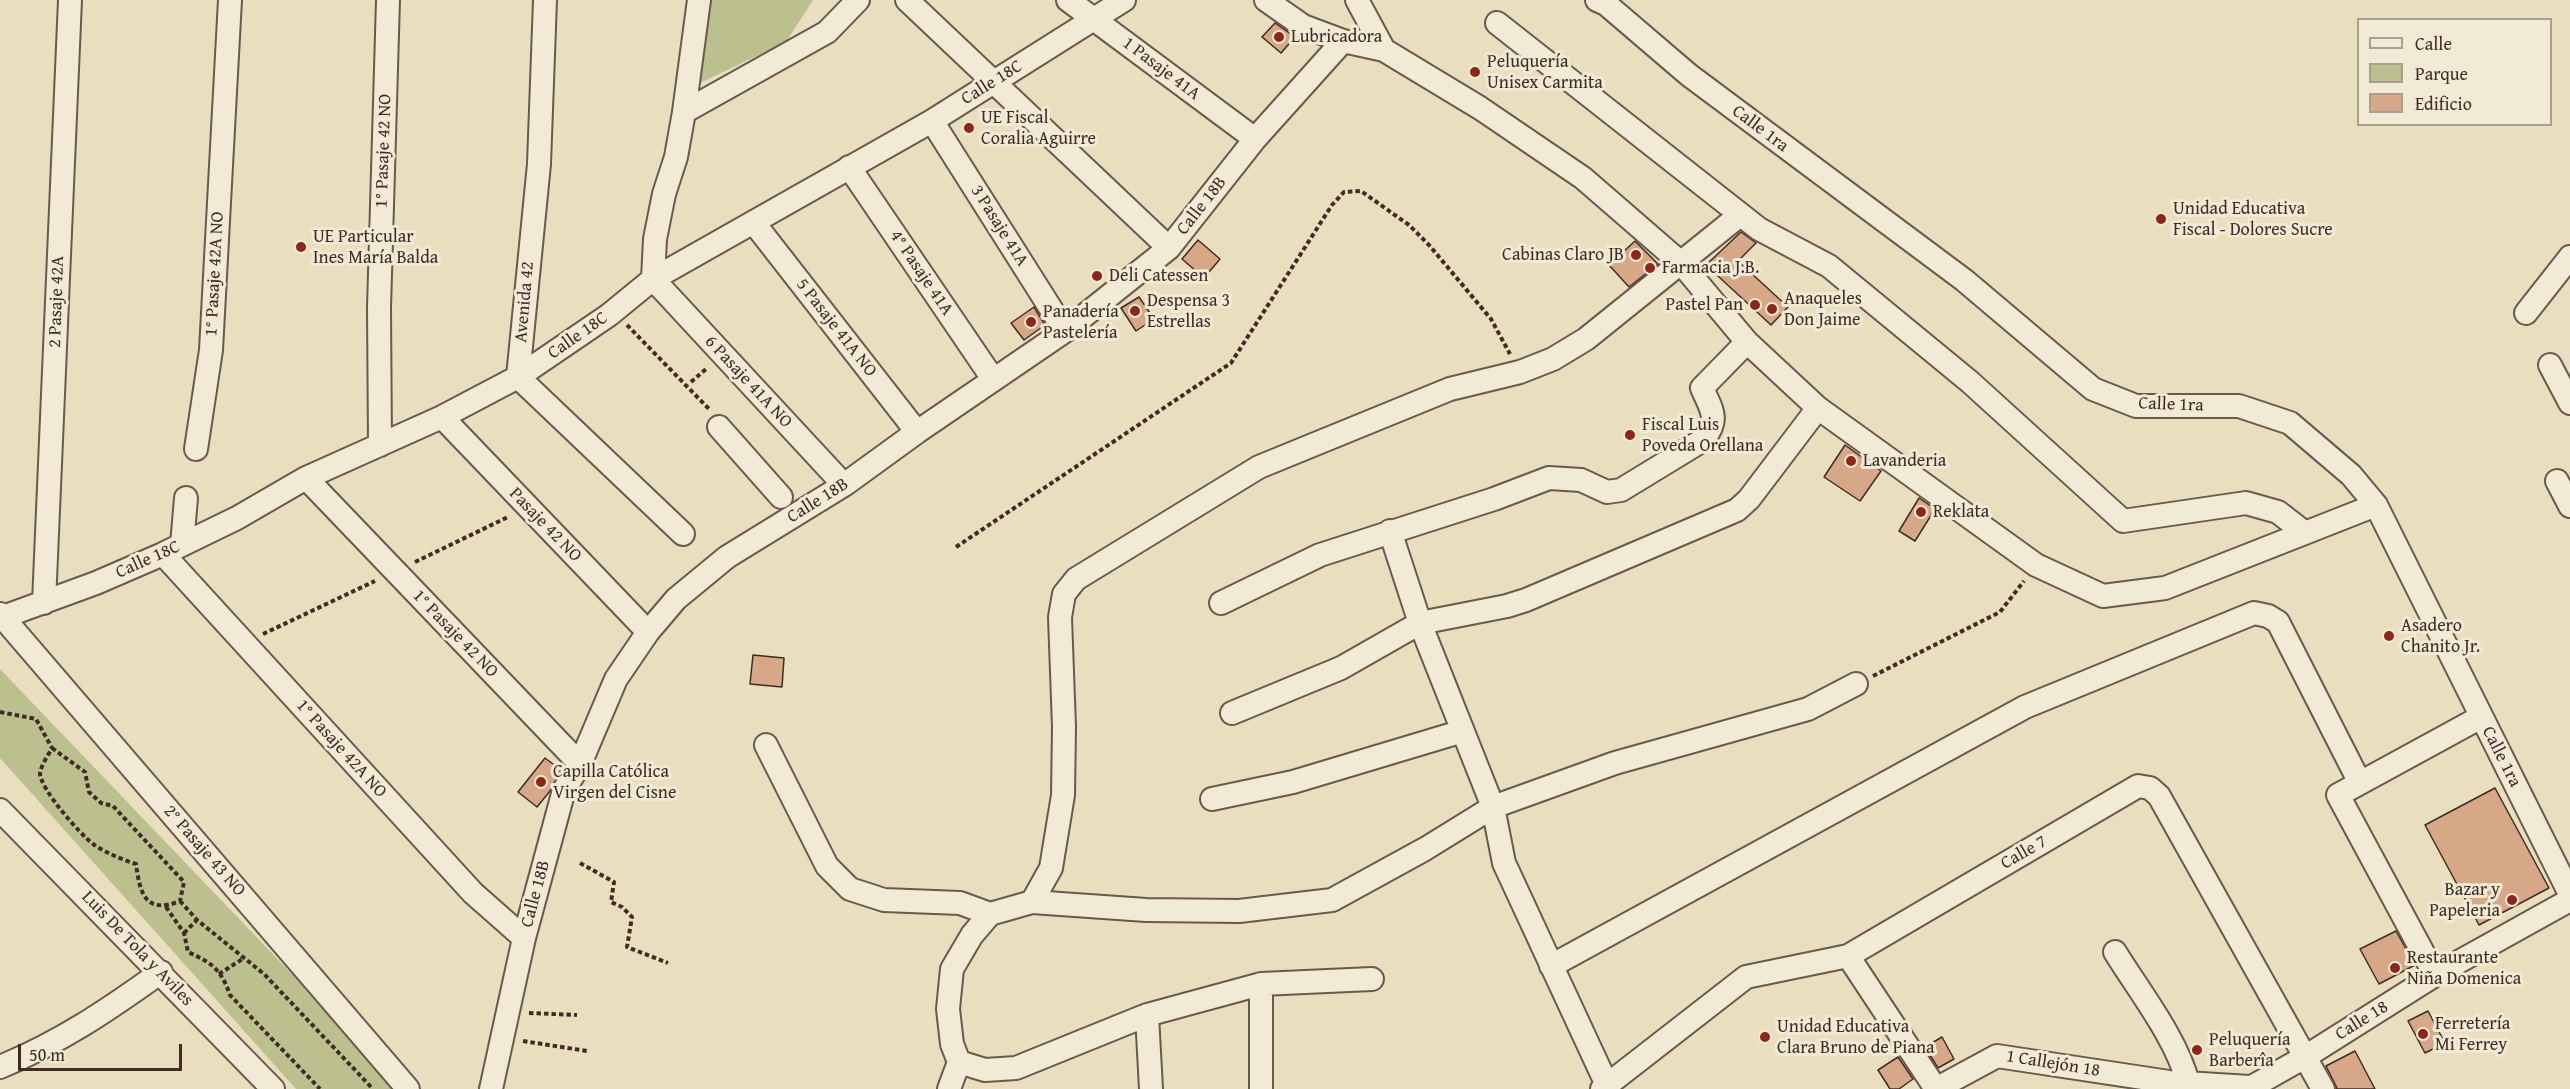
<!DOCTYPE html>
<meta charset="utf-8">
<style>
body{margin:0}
#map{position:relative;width:2570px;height:1089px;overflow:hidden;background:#e9dfbf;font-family:"Gentium Book Plus",serif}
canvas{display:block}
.legend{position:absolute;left:2357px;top:18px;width:195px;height:108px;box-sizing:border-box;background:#f1ead5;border:2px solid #aa9e8f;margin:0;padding:8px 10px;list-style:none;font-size:18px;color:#402c25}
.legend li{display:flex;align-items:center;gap:12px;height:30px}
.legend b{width:30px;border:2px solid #aa9e8f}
.scale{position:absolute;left:18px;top:1044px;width:164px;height:27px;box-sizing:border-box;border:3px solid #402c25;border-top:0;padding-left:8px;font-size:18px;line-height:21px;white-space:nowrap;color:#402c25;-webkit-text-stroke:4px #f1ead5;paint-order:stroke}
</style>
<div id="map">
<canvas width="2570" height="1089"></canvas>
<ul class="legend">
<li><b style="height:8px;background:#f1ead5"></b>Calle</li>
<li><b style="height:16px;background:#bbc08e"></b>Parque</li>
<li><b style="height:16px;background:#d6a888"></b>Edificio</li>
</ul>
<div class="scale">50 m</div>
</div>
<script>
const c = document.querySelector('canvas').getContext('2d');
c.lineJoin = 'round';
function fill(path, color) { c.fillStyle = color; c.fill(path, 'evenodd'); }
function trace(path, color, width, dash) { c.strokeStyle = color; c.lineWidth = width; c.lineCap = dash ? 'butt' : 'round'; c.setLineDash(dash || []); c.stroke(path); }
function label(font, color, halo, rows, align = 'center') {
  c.font = font + ' "Gentium Book Plus",serif'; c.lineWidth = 6; c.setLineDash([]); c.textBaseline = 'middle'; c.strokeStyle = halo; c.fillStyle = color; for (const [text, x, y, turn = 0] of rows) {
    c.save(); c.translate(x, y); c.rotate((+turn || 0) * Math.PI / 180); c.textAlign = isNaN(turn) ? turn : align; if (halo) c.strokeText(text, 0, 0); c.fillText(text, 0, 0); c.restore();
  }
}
fill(new Path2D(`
 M708,0H813L786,42L700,83Z
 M0,669L311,994L394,1089H296L0,758Z`), '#bbc08e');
const building = new Path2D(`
 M1275,23L1295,37L1281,53L1262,37Z
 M1741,232L1756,243L1738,261L1788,307L1771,325L1706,265Z
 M1198,240L1220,259L1204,278L1182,259Z
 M1635,241L1658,264L1629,287L1609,265Z
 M1139,297L1154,319L1136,331L1121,308Z
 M1034,307L1045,325L1024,340L1011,323Z
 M1845,445L1881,471L1860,501L1824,477Z
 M1919,498L1935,509L1915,541L1899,531Z
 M753,655L784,658L782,687L750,684Z
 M545,758L561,770L550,791L537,807L518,792Z
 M2495,788L2549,888L2479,925L2425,825Z
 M2396,931L2415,965L2379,984L2360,949Z
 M2428,1011L2445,1043L2425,1053L2408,1021Z
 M1942,1037L1954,1059L1938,1068L1925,1047Z
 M2355,1051L2375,1089H2337L2336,1086L2326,1066Z
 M1898,1057L1913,1079L1899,1089H1890L1878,1070Z`);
fill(building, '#d6a888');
trace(building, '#402c25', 1.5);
const minor = new Path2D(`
 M545,0L539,164L518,377L683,534
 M907,0L1169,248
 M1068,0L1255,139
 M1266,0L1303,26L1343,41L1384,50L1480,108L1583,178L1681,263L1747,342L1818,408L2036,565L2103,596L2165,588L2376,505
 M1357,0L1384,50
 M1597,0L1606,4L1689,75L1964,280L2093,389L2136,406H2239L2290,423L2351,475L2376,505L2570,894
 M1497,23L1759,229L1829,266L1970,382L2123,521L2246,503L2278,512L2305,533
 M684,112L699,0
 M932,121L1065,331
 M849,167L993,379
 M754,223L917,432
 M653,279L655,239L664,194L676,157L684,112L827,32L858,0
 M653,279L844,485
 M2526,313L2570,257
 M2550,365L2570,403
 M442,417L648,632
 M719,427L781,497
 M380,445L379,308L388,0
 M196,449L211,350L230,0
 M306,478L580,764
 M2557,481L2570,506
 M1390,531L1420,623L1493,807L1504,863L1607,1085
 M182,545L186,498
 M163,554L473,893L524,938
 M44,603L70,0
 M1221,603L1320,555L1494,499L1549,478L1581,480L1607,492L1621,490L1703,440C1720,419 1712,411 1702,388L1747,342
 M0,614L408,1089
 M3,617L96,583L163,554L237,518L306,478L442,417L518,377L609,315L653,279L932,121L1124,0
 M1232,713L1341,668L1420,623L1507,606L1526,600L1737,510L1749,499L1818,408
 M766,745L827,866L850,889L884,900L960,903L990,914
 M1212,799L1293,782L1463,731
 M0,810L273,1089
 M1032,902L1051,868L1063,795L1064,727L1060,617L1064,594L1076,579L1259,467L1450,389L1520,372L1553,359L1586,339L1740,215
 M2115,952C2139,991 2177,1039 2188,1083
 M1848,956L1936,1089
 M1551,966L2025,707L2254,613L2268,616L2278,622L2360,783
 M2435,975L2338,795L2481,717
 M1261,984V1089
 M1147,1015L1151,1089
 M959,1062L985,1070L1016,1068L1147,1015L1261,984L1372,979
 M0,1067C61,1042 108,1010 161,972
 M491,1089L524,938L564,790L580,764L616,679L648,632L676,599L727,557L844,485L917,432L1065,331L1169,248L1255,139L1343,41
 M949,1089L959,1062L952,1044L948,1009L952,969L972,935L990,914L1032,902L1146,910L1239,911L1332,900L1425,849L1493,807L1615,763L1808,709L1856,684
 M1602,1089L1746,977L1848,956L2138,786L2150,788L2159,796L2323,1089
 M1936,1089L1997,1056L2169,1082L2250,1087
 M2248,1089L2305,1057L2435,975L2570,900`);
trace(minor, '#6a594c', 26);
trace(new Path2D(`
 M627,325L710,410
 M691,382L706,369
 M956,547L1231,363L1332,205L1344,192L1361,191L1409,225L1429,245L1491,319L1510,354
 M415,562L508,517
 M263,634L375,581
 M1873,676L2000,612L2024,581
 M0,712L36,719L52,748
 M52,748L85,772L89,792L101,803L113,806L184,882L180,901C145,915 140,893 136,864C121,859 106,853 93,844C80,834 40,789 40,773C41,766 48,755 52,748Z
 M580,863L614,882L611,902L622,907L632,917L627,947L668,963
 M180,901L197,920L264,974L373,1089
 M166,907L184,933L188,952C212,963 221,969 230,995L320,1089
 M184,933L197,920
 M219,974L244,958
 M529,1013L577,1015
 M523,1041L587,1051`), '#402c25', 4, [4.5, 3]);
trace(minor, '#f1ead5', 22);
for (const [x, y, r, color] of [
 [1279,37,6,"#8f2418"],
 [1475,72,6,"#8f2418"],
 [969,128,6,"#8f2418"],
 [2161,219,6,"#8f2418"],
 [301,247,6,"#8f2418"],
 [1636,255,6,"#8f2418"],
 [1650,268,6,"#8f2418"],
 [1097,276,6,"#8f2418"],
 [1755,305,6,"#8f2418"],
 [1772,309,6,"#8f2418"],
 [1135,311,6,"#8f2418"],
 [1031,322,6,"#8f2418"],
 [1630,435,6,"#8f2418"],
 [1851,461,6,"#8f2418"],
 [1921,512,6,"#8f2418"],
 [2389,636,6,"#8f2418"],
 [541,782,6,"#8f2418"],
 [2512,900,6,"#8f2418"],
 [2395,968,6,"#8f2418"],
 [2423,1034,6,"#8f2418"],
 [1765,1037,6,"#8f2418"],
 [2197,1050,6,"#8f2418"]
]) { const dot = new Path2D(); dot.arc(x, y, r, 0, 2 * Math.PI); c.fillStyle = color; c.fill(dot); trace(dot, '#f1ead5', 2); }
label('18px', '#402c25', '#f1ead5', [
 ["Lubricadora",1291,37],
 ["Peluquería",1487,62],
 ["Unisex Carmita",1487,83],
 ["UE Fiscal",981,118],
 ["Coralia Aguirre",981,139],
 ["Unidad Educativa",2173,209],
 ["Fiscal - Dolores Sucre",2173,230],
 ["UE Particular",313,237],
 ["Ines María Balda",313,258],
 ["Cabinas Claro JB",1624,255,"right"],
 ["Farmacia J.B.",1662,268],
 ["Deli Catessen",1109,276],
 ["Anaqueles",1784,299],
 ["Don Jaime",1784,320],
 ["Despensa 3",1147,301],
 ["Estrellas",1147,322],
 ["Pastel Pan",1743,305,"right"],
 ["Panadería",1043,312],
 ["Pastelería",1043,333],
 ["Fiscal Luis",1642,425],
 ["Poveda Orellana",1642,446],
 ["Lavanderia",1863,461],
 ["Reklata",1933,512],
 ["Asadero",2401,626],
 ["Chanito Jr.",2401,647],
 ["Capilla Católica",553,772],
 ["Virgen del Cisne",553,793],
 ["Bazar y",2500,890,"right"],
 ["Papeleria",2500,911,"right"],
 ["Restaurante",2407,958],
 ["Niña Domenica",2407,979],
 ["Ferretería",2435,1024],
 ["Mi Ferrey",2435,1045],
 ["Unidad Educativa",1777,1027],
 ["Clara Bruno de Piana",1777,1048],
 ["Peluquería",2209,1040],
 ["Barberîa",2209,1061]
], 'left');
label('18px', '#402c25', '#f1ead5', [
 ["1 Pasaje 41A",1161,69,37],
 ["Calle 18C",992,83,-32],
 ["Calle 1ra",1760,129,37],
 ["1° Pasaje 42 NO",384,151,-88],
 ["Calle 18B",1202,206,-52],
 ["3 Pasaje 41A",999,226,58],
 ["4° Pasaje 41A",921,273,56],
 ["1° Pasaje 42A NO",215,274,-87],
 ["2 Pasaje 42A",57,302,-88],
 ["Avenida 42",525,302,-85],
 ["5 Pasaje 41A NO",836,328,52],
 ["Calle 18C",578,336,-35],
 ["6 Pasaje 41A NO",748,382,47],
 ["Calle 1ra",2171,405,2],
 ["Calle 18B",818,501,-32],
 ["Pasaje 42 NO",545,525,46],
 ["Calle 18C",148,560,-24],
 ["1° Pasaje 42 NO",455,634,46],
 ["1° Pasaje 42A NO",341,749,48],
 ["Calle 1ra",2501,757,63],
 ["2° Pasaje 43 NO",204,851,49],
 ["Calle 7",2024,853,-30],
 ["Calle 18B",536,894,-75],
 ["Luis De Tola y Aviles",137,949,46],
 ["Calle 18",2362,1021,-32],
 ["1 Callejón 18",2053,1064,9]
]);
</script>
